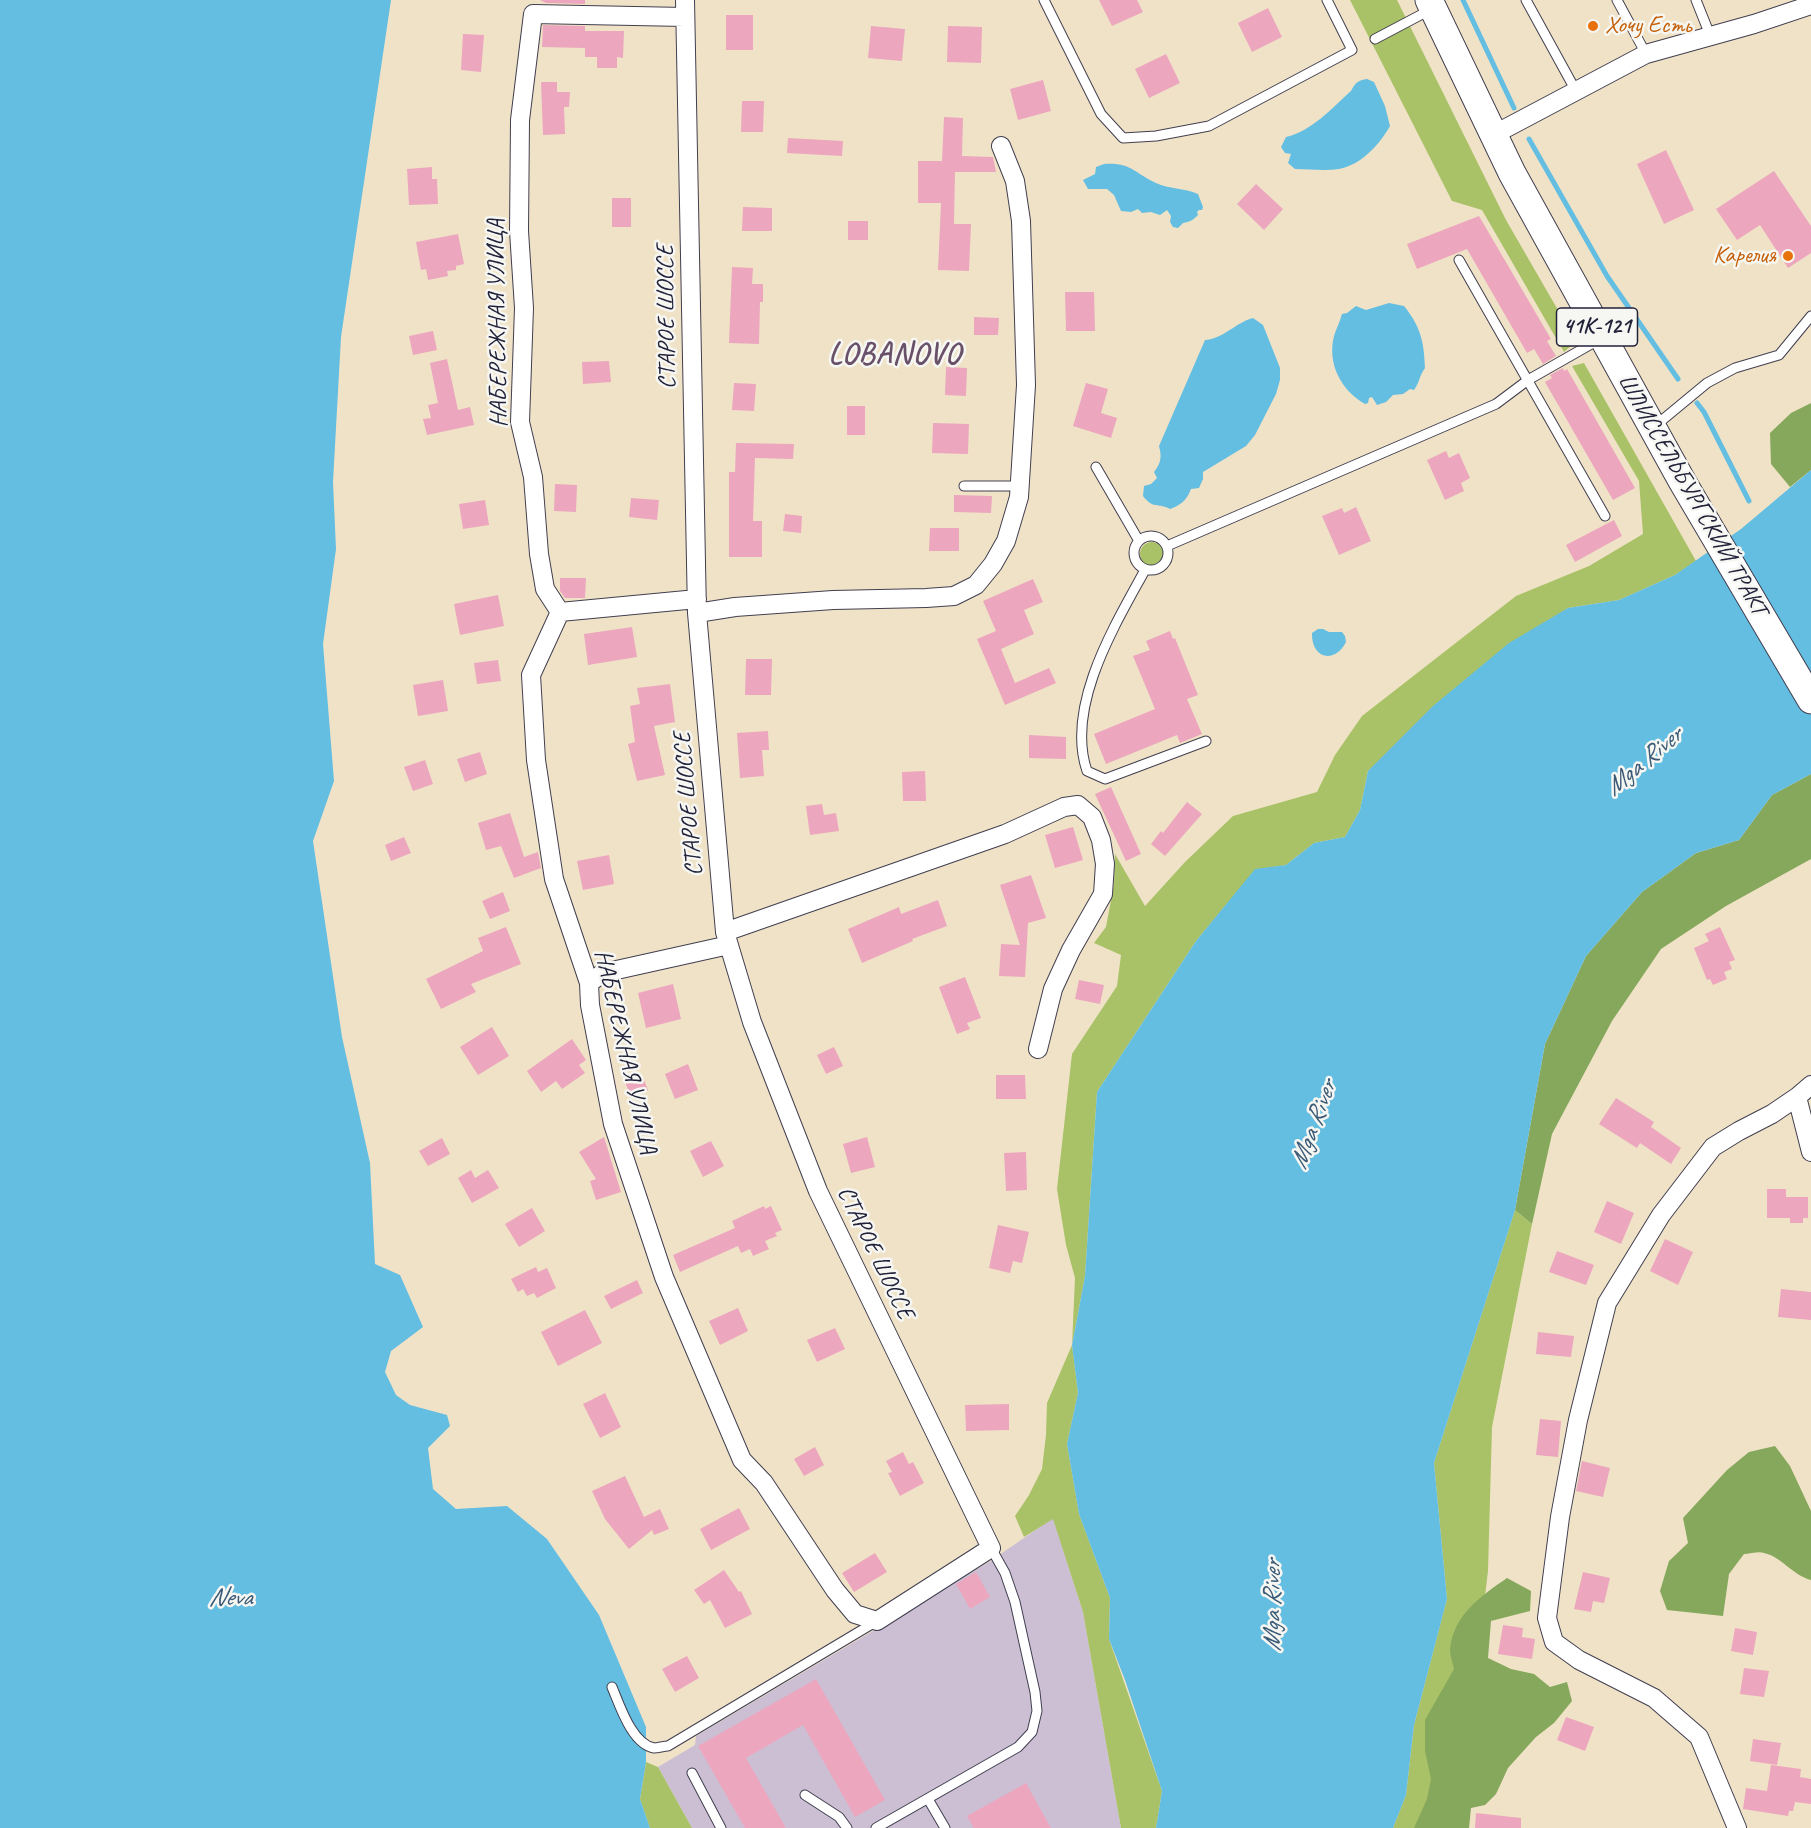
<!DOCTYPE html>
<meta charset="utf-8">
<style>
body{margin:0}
canvas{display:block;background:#f0e2c6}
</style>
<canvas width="1811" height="1828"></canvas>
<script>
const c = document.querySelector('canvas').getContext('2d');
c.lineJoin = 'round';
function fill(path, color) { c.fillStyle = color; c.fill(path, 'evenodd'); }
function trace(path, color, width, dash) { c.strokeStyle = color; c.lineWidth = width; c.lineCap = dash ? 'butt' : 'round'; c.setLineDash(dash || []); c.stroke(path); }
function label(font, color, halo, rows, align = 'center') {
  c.font = font + ' Caveat,sans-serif'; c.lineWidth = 5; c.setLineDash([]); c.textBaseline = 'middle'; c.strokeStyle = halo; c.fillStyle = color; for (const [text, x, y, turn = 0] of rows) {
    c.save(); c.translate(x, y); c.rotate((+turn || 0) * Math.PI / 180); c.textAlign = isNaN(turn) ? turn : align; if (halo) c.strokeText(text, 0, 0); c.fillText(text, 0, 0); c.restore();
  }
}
fill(new Path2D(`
 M1053,1518L1083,1612L1121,1828H692L658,1767L695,1745L696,1736L989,1562Z`), '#ccbfd4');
fill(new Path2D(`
 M1350,0H1397L1506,220L1566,324L1573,344L1564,352L1482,210L1452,201Z
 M1584,363L1696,561L1675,575L1619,600L1568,608L1368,771L1360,810L1345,837L1314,843L1286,865L1255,870L1196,941L1097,1092L1085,1276L1072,1345L1078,1393L1067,1444L1079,1514L1110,1598L1109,1639L1162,1791L1156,1828H1121L1083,1612L1053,1519L1024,1537L1015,1516L1029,1495L1042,1469L1046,1435L1047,1403L1072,1345L1075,1278L1066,1245L1057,1189L1072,1054L1117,986L1121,955L1094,943L1106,927L1114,884L1115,854L1145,906L1185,862L1233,816L1317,792L1335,755L1362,716L1516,596L1589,566L1643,534L1639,481L1572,366Z
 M1140 554a12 12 0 1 1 24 0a12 12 0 1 1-24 0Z
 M1515,1210L1532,1224L1492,1427L1488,1571L1457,1828H1393L1406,1795L1414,1725L1447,1599L1434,1463Z
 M646,1762L658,1767L692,1828H650L640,1799Z`), '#a9c268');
fill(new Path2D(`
 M1811,403V470L1790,487L1771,464L1770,433L1791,413Z
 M1811,774V859L1726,906L1661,949L1612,1021L1552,1134L1532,1224L1515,1210L1545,1044L1586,956L1642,892L1696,853L1739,840L1772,795Z
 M1775,1446L1790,1466L1811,1511V1580C1792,1575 1782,1557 1764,1553C1759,1551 1750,1554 1744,1554L1729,1574L1723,1616L1667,1610L1660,1591L1669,1561L1688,1543L1683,1518L1727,1470L1749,1452Z
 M1507,1578L1531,1591L1530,1611L1491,1621L1488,1658L1511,1669L1534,1674L1550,1687L1567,1682L1572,1701L1554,1723L1536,1737L1508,1768L1496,1794L1485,1805L1471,1808L1469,1828H1414L1427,1799L1431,1779L1425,1751V1720L1454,1669C1453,1663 1450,1656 1450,1650C1453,1615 1481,1596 1507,1578Z`), '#86a85c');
fill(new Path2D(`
 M0,0H391L341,337L333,482L336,549L323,644L334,781L313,841L342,1037L370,1163L375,1264L400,1275L423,1327L391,1351L385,1372L396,1395L410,1405L447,1415L450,1426L428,1448L433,1489L456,1509L507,1506L547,1539L599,1615L646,1727V1762L640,1799L650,1828H0Z
 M1367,79L1374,82L1385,106L1390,126C1380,144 1361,165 1339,169C1325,171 1310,169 1295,169L1288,163L1291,154L1285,153L1281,147L1286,137C1312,131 1332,108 1351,91C1355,83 1358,80 1367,79Z
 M1104,164C1131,162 1134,173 1156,183C1169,189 1184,188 1198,194L1203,207L1202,210H1199L1197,212L1198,215C1193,220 1190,222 1183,223L1178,228L1173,227L1170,222L1171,216L1167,210L1160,215L1151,212L1142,213L1138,209L1131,212L1121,211L1114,195L1107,189H1088L1083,180L1095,174L1096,167Z
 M1389,303L1404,306C1421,327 1424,342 1425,368C1419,376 1420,382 1414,390L1410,389L1403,394L1393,395L1386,402L1377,405L1372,397L1369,398L1368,403L1365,404C1341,390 1327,364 1334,336C1336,329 1340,322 1342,314L1347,313L1356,306L1366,310Z
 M1253,318L1263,325L1280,368V380L1276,394L1255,435L1246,446L1203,472V479L1199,488L1191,489C1187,500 1181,505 1170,509C1157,502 1154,510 1143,496L1144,486L1151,484L1157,478L1154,472C1161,463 1162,457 1159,446L1205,340C1223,339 1235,323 1253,318Z
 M1811,470V774L1772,795L1739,840L1696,853L1642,892L1586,956L1545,1044L1515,1210L1434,1463L1447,1599L1414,1725L1406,1795L1393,1828H1156L1162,1791L1125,1680L1109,1639L1110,1598L1079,1514L1067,1444L1078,1393L1072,1345L1085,1276L1097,1092L1196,941L1255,869L1286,865L1314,843L1345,837L1360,810L1368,771L1433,706L1509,643L1568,608L1619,600L1675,575L1741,529Z
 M1318,629H1323L1329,632H1342L1345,636L1346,642C1335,664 1311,659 1312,633Z`), '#64bee2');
trace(new Path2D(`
 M1463,0L1514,108
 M1529,139L1607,276L1678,379
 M1697,403L1704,412L1749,501`), '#64bee2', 5);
fill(new Path2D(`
 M540,0H585V4L546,3Z
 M1099,0H1137L1143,12L1112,26Z
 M1268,8L1282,37L1252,52L1238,23Z
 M726,15H753V50H726Z
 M543,25L585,26V31H624L623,58L617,57V68H597V57H585V48L542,47Z
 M871,26L905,29L902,61L868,58Z
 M948,26L982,27L981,63L947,62Z
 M463,34L484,35L481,72L461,70Z
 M1166,54L1180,83L1149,98L1135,69Z
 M1043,80L1051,111L1018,120L1010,89Z
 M541,82H557V92H570L569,107H564L565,134L543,135Z
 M742,101H764L763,132H741Z
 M944,117L963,118L962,156L993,157L996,172H955L954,224H971L969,271L938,270L941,203H918V161H942Z
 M788,138L843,141L842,156L787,153Z
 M1666,150L1694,210L1664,224L1637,164Z
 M432,167V179H437L438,204L409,205L407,169Z
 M1774,171L1811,226V253L1788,268L1760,225L1737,240L1716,209Z
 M1256,184L1283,209L1264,230L1237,204Z
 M612,198H631V227H612Z
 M743,207L772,208V231H742Z
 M1479,216L1551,339L1547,341L1556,356L1543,364L1534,349L1527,353L1467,249L1417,269L1407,244Z
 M848,221H868V240H848Z
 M458,234L464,264L456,266V270L447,271L448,276L428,280L426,269L421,270L416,242Z
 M732,267L753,268L752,284H763V302H760L759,344L729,343Z
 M1065,292H1094L1095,331H1066Z
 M974,317L999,318L998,335H974Z
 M433,331L437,350L413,355L409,336Z
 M447,359L458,410L470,407L474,425L427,435L423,419L431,418L428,405L438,403L430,363Z
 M609,361L611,382L583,384L582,362Z
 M946,367L967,368L966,396L945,395Z
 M1563,368L1564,371L1567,369L1635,488L1613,500L1545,382L1552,378L1550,375Z
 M734,383L756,384L754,411L732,410Z
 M1086,383L1108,389L1101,413L1117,418L1111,438L1073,426Z
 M847,406H865V435H847Z
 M933,423L969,424L968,454L932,453Z
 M736,443L794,444L793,459L755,458L753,521H762V557H729V472H735Z
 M1446,451L1449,458L1459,453L1470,478L1461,483L1464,491L1445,500L1427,460Z
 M555,484L577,485L576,512L554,511Z
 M954,495L992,496L991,513L954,512Z
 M631,498L659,500L657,520L629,517Z
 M485,500L489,525L463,529L459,504Z
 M1356,507L1371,541L1339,555L1322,516L1342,508L1344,513Z
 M785,514L802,516L801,533L783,531Z
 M1614,520L1622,536L1575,562L1566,545Z
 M930,528H959V551H929Z
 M560,578H586L585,598H565L560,591Z
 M1033,579L1043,602L1024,610L1034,634L1001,649L1015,683L1049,668L1056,683L1005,705L977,639L996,631L983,601Z
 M498,595L504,626L460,635L454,604Z
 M632,627L637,657L588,665L584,634Z
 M1170,631L1173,639L1175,638L1198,695L1187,699L1202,734L1180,743L1177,735L1106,764L1094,734L1155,709L1133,656L1150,650L1146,641Z
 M746,659H772L771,695H745Z
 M498,660L501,681L477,684L474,663Z
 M443,680L448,711L418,716L413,685Z
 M670,684L675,722L654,726L665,775L637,781L628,744L635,742L630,706L640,704L637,688Z
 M768,731L769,750H762L764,776L740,778L737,733Z
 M1029,735L1066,737V759L1029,758Z
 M480,752L487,774L465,782L457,759Z
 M425,760L433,784L413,791L404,767Z
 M925,771L926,801H903L902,772Z
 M1111,787L1141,854L1126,861L1095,794Z
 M1187,802L1202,814L1165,856L1151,844L1161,831L1163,833Z
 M822,804L824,815L836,813L839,831L810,835L806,806Z
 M510,813L524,857L538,852L541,868L514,878L501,846L486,850L478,823Z
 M1073,827L1083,860L1055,868L1045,835Z
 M404,837L411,853L391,861L385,845Z
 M609,855L614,884L583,890L577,861Z
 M1031,875L1046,918L1028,923L1025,977L999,976L1001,944L1020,945L1000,885Z
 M503,892L510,911L490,919L482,901Z
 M938,900L947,926L912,939L913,941L862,963L848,929L899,907L901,914Z
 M506,927L521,964L471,984L476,992L441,1009L426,979L483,951L478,938Z
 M1720,927L1735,960L1729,962L1732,969L1724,972L1727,979L1713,985L1710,979L1707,980L1694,948L1709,941L1705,934Z
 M965,977L981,1018L967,1023L970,1029L957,1034L939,987Z
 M1079,980L1104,985L1100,1004L1075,999Z
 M673,984L681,1019L646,1028L638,993Z
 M492,1027L509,1056L478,1075L460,1047Z
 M572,1039L586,1060L579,1065L585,1073L562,1089L556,1081L541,1092L527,1071Z
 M834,1047L843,1066L826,1074L817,1055Z
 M688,1064L698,1090L675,1099L665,1074Z
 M642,1075L648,1090L631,1097L625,1082Z
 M996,1075H1025L1026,1099H996Z
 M1616,1098L1654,1122L1651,1127L1681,1148L1671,1164L1640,1143L1637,1148L1599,1124Z
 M604,1137L621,1192L596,1200L590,1181L596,1179L579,1152Z
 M867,1137L875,1167L851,1173L843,1144Z
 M442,1138L450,1154L428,1166L419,1151Z
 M711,1141L724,1166L703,1177L690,1151Z
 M1026,1152L1027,1190L1006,1191L1004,1153Z
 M471,1170L475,1178L488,1170L499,1188L472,1203L458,1178Z
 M1767,1189H1786V1197H1808V1218H1803V1223H1790V1218H1767Z
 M1607,1201L1634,1213L1621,1244L1594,1232Z
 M764,1206L765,1209L771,1206L782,1230L775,1233L777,1236L765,1241L769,1249L753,1256L750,1249L741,1253L738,1246L680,1272L673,1255L735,1228L732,1221Z
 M532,1208L545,1231L519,1247L505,1224Z
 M998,1225L1029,1232L1022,1263L1013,1261L1010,1273L989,1268Z
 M1665,1239L1693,1252L1678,1285L1650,1271Z
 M1557,1251L1594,1265L1586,1285L1549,1272Z
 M536,1267L538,1272L547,1268L556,1288L537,1298L534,1293L527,1296L523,1289L518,1292L511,1279Z
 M637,1280L643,1293L611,1309L604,1296Z
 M1781,1289L1811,1292V1320L1778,1317Z
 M738,1308L748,1331L720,1345L709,1321Z
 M585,1310L602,1343L558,1366L541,1332Z
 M835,1328L845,1349L817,1362L807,1340Z
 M1538,1332L1574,1336L1571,1357L1536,1354Z
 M605,1393L621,1427L600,1438L583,1404Z
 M1009,1404V1430L966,1431L965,1405Z
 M1540,1419L1561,1421L1558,1457L1536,1455Z
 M815,1447L824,1465L804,1476L794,1459Z
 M903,1452L909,1464L913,1462L924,1483L900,1496L888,1473L892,1472L886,1461Z
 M1582,1461L1610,1468L1603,1497L1576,1491Z
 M625,1476L644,1517L660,1509L669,1529L654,1535L652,1530L629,1549L605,1519L592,1491Z
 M739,1508L750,1529L711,1550L700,1529Z
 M875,1553L887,1572L854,1592L842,1573Z
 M724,1570L739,1592L741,1591L752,1614L725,1628L710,1600L704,1604L694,1590Z
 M976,1572L990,1597L970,1609L956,1584Z
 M1583,1572L1610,1578L1604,1603L1593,1601L1591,1612L1574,1609Z
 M1503,1625L1523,1628L1522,1637L1535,1639L1532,1659L1498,1654Z
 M1735,1628L1757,1632L1753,1655L1731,1651Z
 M687,1656L699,1678L675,1692L662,1669Z
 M1744,1668L1769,1671L1764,1697L1740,1694Z
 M816,1679L885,1800L855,1817L803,1725L746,1758L786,1828H745L698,1746Z
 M1566,1717L1594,1727L1585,1751L1557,1740Z
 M1753,1739L1781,1743L1777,1765L1750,1761Z
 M1771,1765L1801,1769L1800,1777L1811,1779V1804L1795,1802L1793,1811H1789L1788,1816L1743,1809L1746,1788L1767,1791Z
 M1026,1783L1051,1828H974L967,1816Z
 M1476,1813L1521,1818V1828H1475Z`), '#eca7bf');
const lane = new Path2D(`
 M1044,0L1101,114L1123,138L1156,136L1209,126L1352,50L1327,0
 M1526,0L1576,91
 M1617,0L1646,54
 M1696,0L1710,35
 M1375,39L1430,10
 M1459,260L1605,516
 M1655,426L1707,383L1735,368L1779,355L1811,316
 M1096,467L1139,541
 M964,486H1019
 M1134 553a17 17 0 1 1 34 0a17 17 0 1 1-34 0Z
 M1167,546L1496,404L1528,380L1600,339
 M1145,570C1115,625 1065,706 1087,771L1105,779L1206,741
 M612,1687C620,1706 632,1744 654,1748C658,1748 664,1746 668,1746L877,1621
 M692,1773L721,1828
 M805,1795L839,1817L847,1828
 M928,1799L945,1828
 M876,1828L1018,1747L1032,1732L1037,1711L1035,1692L1015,1602L1005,1573L991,1548`);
const street = new Path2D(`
 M1493,135L1646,54L1754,24L1811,5
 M560,612L531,675L536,760L554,879L589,983L590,1005L613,1124L664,1277L742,1460L764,1483L835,1590L855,1614L877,1621L991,1548L818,1191L752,1022L725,932L697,613L685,0
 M560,612L545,589L539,554L533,477L520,422L524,308L519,231L520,120L533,14L685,17
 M560,612L697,599
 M697,613L735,607L833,600L926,598L954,596L976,585L993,564L1006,541L1019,497L1026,385L1021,221L1015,181L1001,146
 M725,932L1005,834L1064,807L1078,805L1092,817L1101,840L1105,864L1103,894L1071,950L1053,989L1038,1049
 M589,983L603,973L729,945
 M1797,1097L1811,1152
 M1737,1828L1699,1737L1654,1698L1579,1660L1554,1642L1547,1618L1560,1517L1578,1420L1607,1303L1661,1215L1713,1147L1739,1131L1772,1114L1797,1097L1811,1085`);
const primary = new Path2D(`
 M1429,0L1512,173L1682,481L1811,700`);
trace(lane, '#413f50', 11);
trace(street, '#413f50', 20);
trace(primary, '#413f50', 29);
trace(lane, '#fff', 9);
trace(street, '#fff', 18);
trace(primary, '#fff', 27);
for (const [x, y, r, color] of [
 [1593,26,6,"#e8710a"],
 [1788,256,6,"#e8710a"]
]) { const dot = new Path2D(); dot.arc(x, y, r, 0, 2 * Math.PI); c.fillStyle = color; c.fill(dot); trace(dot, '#f6f6f2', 2); }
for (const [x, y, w] of [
 [1597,327,81]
]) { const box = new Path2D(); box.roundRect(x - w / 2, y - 19, w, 38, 4.5); c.fillStyle = '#f6f6f2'; c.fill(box); trace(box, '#22223b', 1.5); }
label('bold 22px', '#22223b', null, [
 ["41К-121",1597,327]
]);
label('24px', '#c56008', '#f6f6f2', [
 ["Хочу Есть",1605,26],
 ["Карелия",1776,256,"right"]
], 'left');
label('24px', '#22223b', '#f6f6f2', [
 ["СТАРОЕ ШОССЕ",667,317,-91],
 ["НАБЕРЕЖНАЯ УЛИЦА",498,323,-91],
 ["ШЛИССЕЛЬБУРГСКИЙ ТРАКТ",1692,495,60],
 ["СТАРОЕ ШОССЕ",689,804,-95],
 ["НАБЕРЕЖНАЯ УЛИЦА",625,1052,77],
 ["СТАРОЕ ШОССЕ",875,1253,64]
]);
label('italic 26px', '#395975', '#f6f6f2', [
 ["Mga River",1644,762,-40],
 ["Mga River",1314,1125,-70],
 ["Neva",230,1598],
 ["Mga River",1273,1606,-90]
]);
c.letterSpacing = '1.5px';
label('bold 30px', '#695169', '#f6f6f2', [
 ["LOBANOVO",895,355]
]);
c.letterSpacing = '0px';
</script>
